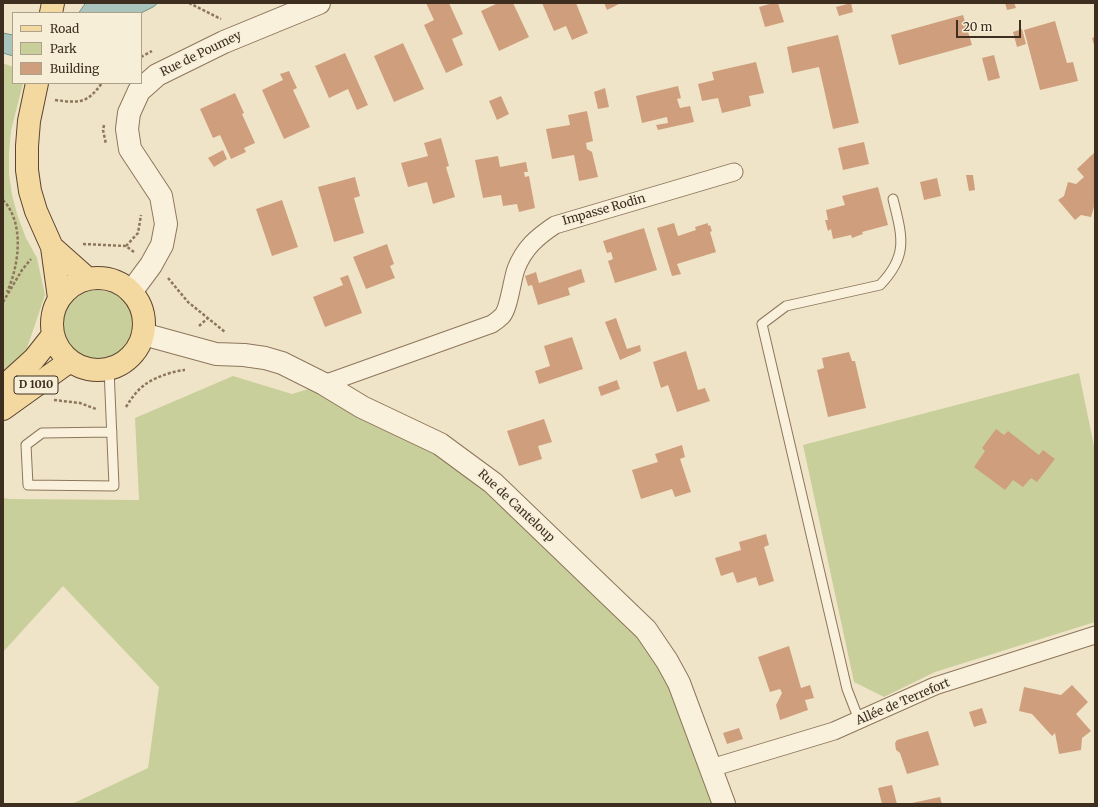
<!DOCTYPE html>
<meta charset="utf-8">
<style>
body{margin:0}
#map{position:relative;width:1098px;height:807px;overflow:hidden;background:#f0e4c8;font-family:Merriweather,serif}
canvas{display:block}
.frame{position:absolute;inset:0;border:4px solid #3d2e20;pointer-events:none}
.legend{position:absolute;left:12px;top:12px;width:130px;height:72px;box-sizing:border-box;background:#f7eed8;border:1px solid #ada18e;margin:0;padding:5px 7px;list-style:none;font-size:12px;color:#3d2e20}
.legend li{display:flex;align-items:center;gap:8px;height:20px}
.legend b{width:20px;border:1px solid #ada18e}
.scale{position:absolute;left:956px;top:20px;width:65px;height:18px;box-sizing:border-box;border:2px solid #3d2e20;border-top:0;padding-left:5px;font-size:12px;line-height:14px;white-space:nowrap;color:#3d2e20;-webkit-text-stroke:3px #f7eed8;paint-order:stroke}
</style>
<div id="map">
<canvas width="1098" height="807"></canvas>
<div class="frame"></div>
<ul class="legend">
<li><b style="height:5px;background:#f3d9a0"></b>Road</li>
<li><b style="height:11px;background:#c9cf9b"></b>Park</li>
<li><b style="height:11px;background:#cf9f7d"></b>Building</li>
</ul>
<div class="scale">20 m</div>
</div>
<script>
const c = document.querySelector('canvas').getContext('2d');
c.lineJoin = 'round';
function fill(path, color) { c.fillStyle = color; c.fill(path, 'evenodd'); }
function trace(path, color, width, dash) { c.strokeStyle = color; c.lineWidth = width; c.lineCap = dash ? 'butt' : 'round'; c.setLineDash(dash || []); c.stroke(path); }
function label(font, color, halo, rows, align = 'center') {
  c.font = font + ' Merriweather,serif'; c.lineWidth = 3.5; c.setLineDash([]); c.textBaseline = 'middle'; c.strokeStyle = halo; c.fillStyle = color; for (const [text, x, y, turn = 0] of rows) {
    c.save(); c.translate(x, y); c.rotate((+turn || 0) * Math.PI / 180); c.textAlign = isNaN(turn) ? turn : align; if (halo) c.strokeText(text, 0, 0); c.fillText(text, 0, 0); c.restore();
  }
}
fill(new Path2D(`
 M3,63L13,67V83H23L11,131L9,153V174L12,195L18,217L26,238L37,258L45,295L24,357L3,375Z
 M63 325a35 35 0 1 1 70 0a35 35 0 1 1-70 0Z
 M1079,373L1095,451V622L935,672L884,697L854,682L803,445Z
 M233,376L292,394L324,384L440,444L646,630L724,804H72L148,768L159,687L63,586L3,652V498L10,499L139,500L135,418Z`), '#c9cf9b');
const water = new Path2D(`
 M86,3H158L153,7L141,13H79Z
 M3,33L13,35V56L3,53Z`);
fill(water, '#a9c4bc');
trace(water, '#6f938a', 1);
fill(new Path2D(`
 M426,3H449L463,34L452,39L463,65L446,73L424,25L434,20Z
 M498,3H513L529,37L499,51L481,11Z
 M542,3H576L588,33L572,40L566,26L554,31Z
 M604,3H621L607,10Z
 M773,3H778L784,22L765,27L759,7Z
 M851,3L853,12L839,16L836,7Z
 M1005,3H1014L1016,8L1007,10Z
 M963,15L972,45L899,65L891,35Z
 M1055,21L1067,63L1073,62L1078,81L1040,90L1024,30Z
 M1022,29L1026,44L1017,47L1013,32Z
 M838,35L859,123L833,129L819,67L792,73L787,47Z
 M1095,37V48L1092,38Z
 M403,43L424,89L394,102L374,56Z
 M345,53L368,105L357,110L348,89L329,98L315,66Z
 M994,55L1000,78L988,81L982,58Z
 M756,62L764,93L749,96L751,106L722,113L718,98L702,101L698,84L714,80L712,72Z
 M289,71L297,88L293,90L310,127L284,139L262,90L283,80L280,74Z
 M678,86L681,98L677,99L680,108L690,106L694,122L658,130L656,125L668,123L667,117L642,123L636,96Z
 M605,88L609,107L598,109L594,92Z
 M235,93L244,113L242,114L255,143L244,148L246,152L231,159L220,135L213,138L200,109Z
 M501,96L509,114L497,120L489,101Z
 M587,111L593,141L586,143L587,149L592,152L598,177L579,181L574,155L552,159L546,129L570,125L568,115Z
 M441,138L449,166L446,167L455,197L433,204L427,182L408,187L401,163L428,156L424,143Z
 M864,142L869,164L843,170L838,148Z
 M223,150L227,159L214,167L208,158Z
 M1095,152V203L1091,217L1081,215L1075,220L1058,200L1064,196L1068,182L1076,184L1084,177L1077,169Z
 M498,156L500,167L526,162L528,172H524L525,177L529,176L535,208L519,212L517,204L503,206L501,195L483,198L475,160Z
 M966,175H973L975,190L969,191Z
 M355,177L360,196L354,198L364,233L334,242L318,187Z
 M937,178L941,196L924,200L920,182Z
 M878,187L888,225L862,232L863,234L852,238L851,235L833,239L831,229L828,231L825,220H828L826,210L845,205L842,196Z
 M282,200L298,247L272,256L256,209Z
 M674,223L678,236L696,230L695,227L708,223V226L710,225L712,231L710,232L716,252L677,264L681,274L672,276L657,228Z
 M644,228L657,270L615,283L608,261L613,259L611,252L607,253L603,241Z
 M387,244L394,264L390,266L395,278L366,289L353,257Z
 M581,269L585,282L568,288L570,295L538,305L532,285L528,286L525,276L536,272L539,283Z
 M348,275L362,313L325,327L313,297L343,285L340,278Z
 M616,318L627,349L640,345L641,351L620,360L605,322Z
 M572,337L583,369L539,384L535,371L550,366L544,346Z
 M686,351L698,390L705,388L710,401L677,412L668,385L661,388L653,362Z
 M849,352L852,361H855L866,408L828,417L817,370L824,368L822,358Z
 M617,380L620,389L601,396L598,387Z
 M544,419L552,442L538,446L542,459L519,466L507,431Z
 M996,429L1004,435L1008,431L1039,455L1043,450L1055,459L1037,482L1031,478L1023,487L1013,480L1005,490L974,467L985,451L982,448Z
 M682,445L685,457L680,459L691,492L675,497L672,489L641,499L632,470L658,462L655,454Z
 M766,534L769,545L764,547L774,581L759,586L756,577L737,583L733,572L721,576L715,558L741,550L739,542Z
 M789,646L801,688L810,685L814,698L805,700L808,710L780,720L776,705L782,693L780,689L770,692L758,657Z
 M1072,685L1088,702L1076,714L1091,731L1082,738L1081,750L1059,754L1055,733L1052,736L1032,714L1019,711L1024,687L1061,695Z
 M982,708L987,723L974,727L969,712Z
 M739,728L743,739L727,744L723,733Z
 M928,731L939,765L907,774L900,753L896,750L895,743L897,740Z
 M892,785L897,804H882L878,788Z
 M940,797L942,804H912V803Z`), '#cf9f7d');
const service = new Path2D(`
 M109,369L114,486L28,485L26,445L42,433L112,432
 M859,720L847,689L762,324L786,306L880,285C909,255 902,236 893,199`);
const minor = new Path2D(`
 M324,384L492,324C495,322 499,319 502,316C509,309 512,280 516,269C524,248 537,237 555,225L734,172
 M711,768L834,731L935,686L1095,635`);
const tertiary = new Path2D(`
 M131,292L151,265L162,245L166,224L161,196L130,149L127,129L129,113L139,91L157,75L224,42L319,3
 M143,334L216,354L244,355L265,358L282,363L324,384L362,407L440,444L493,483L646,630L667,661L679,683L724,804`);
const primary = new Path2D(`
 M51,13L53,3
 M37,83L29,121L27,146V170L30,191L36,211L52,247L59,298
 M52,247L88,279
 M52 324a46 46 0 1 1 92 0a46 46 0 1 1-92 0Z
 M3,387L34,359L53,335
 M3,409L70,361`);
trace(service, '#8d765c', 11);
trace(minor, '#8d765c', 19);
trace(tertiary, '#8d765c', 24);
trace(primary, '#5b4430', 24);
trace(new Path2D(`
 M189,3L221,19
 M141,57L152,51
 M55,100C79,103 87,104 102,83
 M104,125L103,130L106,144
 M3,200C25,223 19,266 7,292
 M83,244L126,246L134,252
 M126,246L138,233L141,215
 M168,278L188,302L225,332
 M3,302L22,270L31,259
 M199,326L208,318
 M54,400L80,403L96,409
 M126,407C138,387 148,380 170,373C175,372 180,370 185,370`), '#8d765c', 2.5, [3, 2]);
trace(service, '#faf1dc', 9);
trace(minor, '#faf1dc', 17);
trace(tertiary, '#faf1dc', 22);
trace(primary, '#f3d9a0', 22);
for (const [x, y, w] of [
 [36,385,44]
]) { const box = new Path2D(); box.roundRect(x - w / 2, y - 9, w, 18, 3); c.fillStyle = '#f7eed8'; c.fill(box); trace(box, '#3d2e20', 1); }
label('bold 11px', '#3d2e20', null, [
 ["D 1010",36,385]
]);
label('12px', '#3d2e20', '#f7eed8', [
 ["Rue de Poumey",201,54,-26],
 ["Impasse Rodin",604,210,-16],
 ["Rue de Canteloup",516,506,43],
 ["Allée de Terrefort",903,702,-23]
]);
</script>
